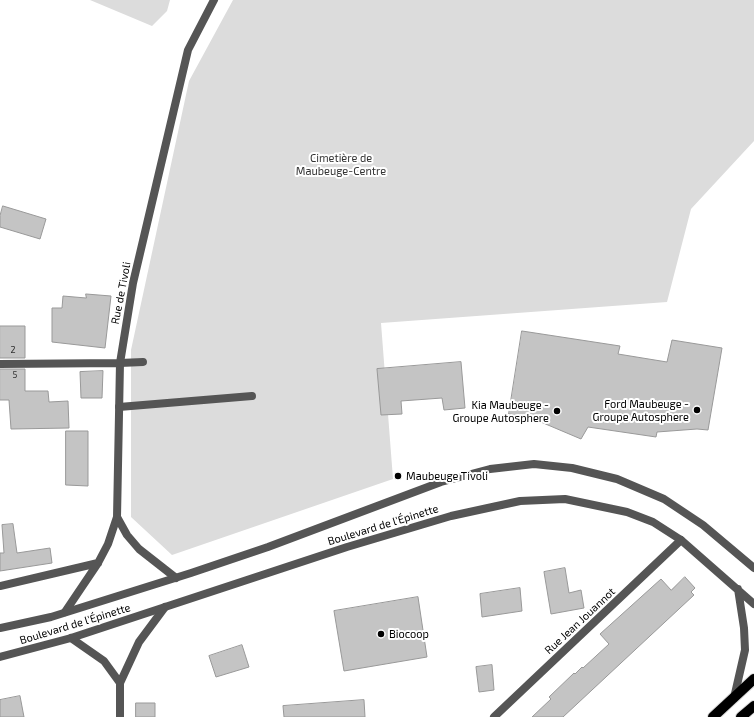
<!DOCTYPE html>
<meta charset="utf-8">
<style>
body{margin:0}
canvas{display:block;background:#fff}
</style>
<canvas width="754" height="717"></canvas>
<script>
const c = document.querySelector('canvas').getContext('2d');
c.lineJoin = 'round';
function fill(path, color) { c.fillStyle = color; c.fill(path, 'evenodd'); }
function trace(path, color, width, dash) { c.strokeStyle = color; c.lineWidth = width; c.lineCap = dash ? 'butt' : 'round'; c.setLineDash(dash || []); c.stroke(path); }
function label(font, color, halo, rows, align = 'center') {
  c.font = font + ' "Exo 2",sans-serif'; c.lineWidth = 4; c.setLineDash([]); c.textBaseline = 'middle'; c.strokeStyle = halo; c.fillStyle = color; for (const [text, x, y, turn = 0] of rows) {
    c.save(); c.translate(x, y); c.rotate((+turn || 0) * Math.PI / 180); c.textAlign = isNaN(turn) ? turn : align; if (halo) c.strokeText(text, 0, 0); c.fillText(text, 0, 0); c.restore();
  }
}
fill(new Path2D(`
 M90,0H170L167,11L152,26Z
 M233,0H754V141L691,209L667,302L381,323L393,479L172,555L131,517V350L189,81Z`), '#dcdcdc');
const building = new Path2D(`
 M3,206L46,219L40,239L0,227V216Z
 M86,294L111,296L105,348L52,342V308H62L63,296L86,298Z
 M0,326H25V358H0Z
 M522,331L620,346L618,354L667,362L672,340L722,348L708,430L697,429L657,432L656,437L588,427L581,439L529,417L509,414Z
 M461,362L465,408L444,410L442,398L401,401L402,414L381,415L377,369Z
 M0,369H25V391H48L49,402L68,401L69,428L11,429L9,400H0Z
 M103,371L102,398H81L80,372Z
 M66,431H88V486L66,485Z
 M13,524L17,553L50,548L52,563L0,571V553H4L2,525Z
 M565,568L569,593L581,590L584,608L551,614L544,572Z
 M685,577L695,588L691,592L694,595L563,717H532L551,699L549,697L574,673L575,674L582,667L583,668L609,644L600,634L661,579L671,590Z
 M520,588L522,611L482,617L480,594Z
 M418,597L427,657L344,671L334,611Z
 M242,645L249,667L216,677L209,656Z
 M492,665L494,690L479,692L476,667Z
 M20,696L24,717H0V700Z
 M364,700L365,717H284L283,706Z
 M136,703H155V717H136Z`);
fill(building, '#c4c4c4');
trace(building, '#999', 1);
const primary = new Path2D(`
 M713,717L754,679
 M741,717L754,706`);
trace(primary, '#dbdbdb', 12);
trace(new Path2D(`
 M120,363L143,362
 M119,407L252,396`), '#555', 8);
trace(new Path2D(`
 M0,364L120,363
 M176,578L139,549L127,535L117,517L120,363L133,283L188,50L214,0
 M0,586L98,563
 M65,612L98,563L108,544L117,517
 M71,638L104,661L120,683
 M120,717V683L139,642L165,607
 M494,717L681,540`), '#555', 8);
trace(new Path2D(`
 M0,628L51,617L191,573L268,547L441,482L490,469L534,464L572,468L617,479L664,499L703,525L754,568
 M0,657L71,638L347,547L451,516L520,501L565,499L627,512L653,522L681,540L754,604
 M734,698L745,650L744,628L738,589`), '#555', 8);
trace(primary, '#000', 10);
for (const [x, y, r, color] of [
 [697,410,4,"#000"],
 [557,411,4,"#000"],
 [398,476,4,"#000"],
 [381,634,4,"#000"]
]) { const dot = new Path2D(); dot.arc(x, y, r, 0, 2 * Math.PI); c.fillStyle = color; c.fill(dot); trace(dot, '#fff', 1.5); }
label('9px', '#313131', null, [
 ["2",13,350],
 ["5",15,375]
]);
label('11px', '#333', '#fff', [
 ["Cimetière de",341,158],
 ["Maubeuge-Centre",341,171]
]);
label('11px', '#000', '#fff', [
 ["Rue de Tivoli",121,293,-79],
 ["Boulevard de l'Épinette",383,525,-17],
 ["Rue Jean Jouannot",580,621,-43],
 ["Boulevard de l'Épinette",75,624,-17]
]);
label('11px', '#000', '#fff', [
 ["Ford Maubeuge -",689,404],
 ["Groupe Autosphere",689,417],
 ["Kia Maubeuge -",549,405],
 ["Groupe Autosphere",549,418],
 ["Maubeuge Tivoli",406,476,"left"],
 ["Biocoop",389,634,"left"]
], 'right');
</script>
